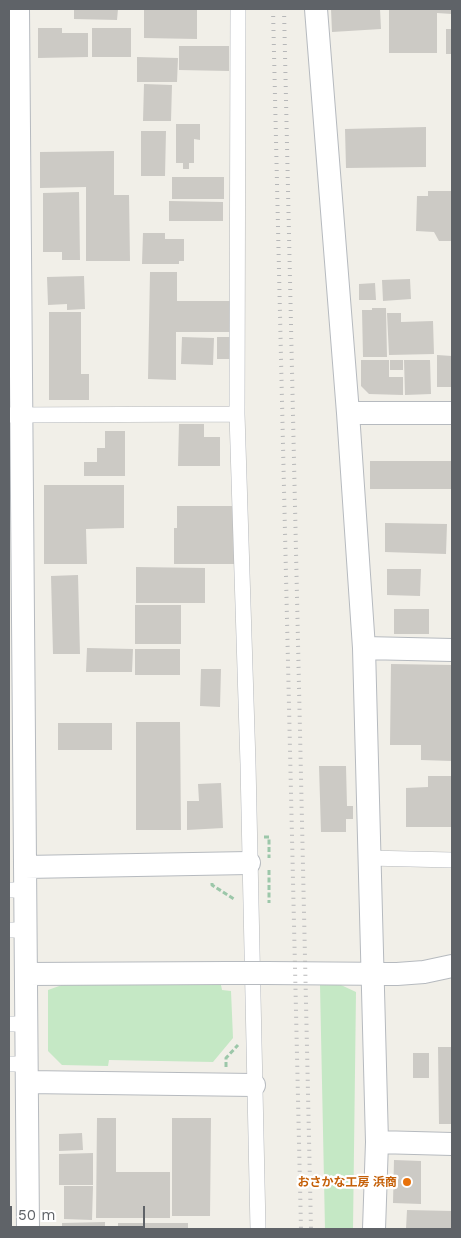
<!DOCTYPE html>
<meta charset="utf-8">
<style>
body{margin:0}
#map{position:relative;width:461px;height:1238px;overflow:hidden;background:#f1efe8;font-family:"Work Sans",sans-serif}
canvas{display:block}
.frame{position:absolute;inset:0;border:10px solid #5f6368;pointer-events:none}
.scale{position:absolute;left:10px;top:1206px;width:135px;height:22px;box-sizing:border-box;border:2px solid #5f6368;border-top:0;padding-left:6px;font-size:15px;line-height:18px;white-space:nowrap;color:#5f6368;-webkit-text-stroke:4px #fff;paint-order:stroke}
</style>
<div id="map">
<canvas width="461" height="1238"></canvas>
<div class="frame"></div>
<div class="scale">50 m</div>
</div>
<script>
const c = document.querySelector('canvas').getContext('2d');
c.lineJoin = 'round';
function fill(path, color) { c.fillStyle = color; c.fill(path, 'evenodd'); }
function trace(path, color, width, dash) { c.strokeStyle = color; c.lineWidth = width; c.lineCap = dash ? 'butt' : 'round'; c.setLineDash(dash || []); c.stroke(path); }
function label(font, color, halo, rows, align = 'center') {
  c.font = font + ' "Work Sans","Noto Sans JP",sans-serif'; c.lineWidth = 4.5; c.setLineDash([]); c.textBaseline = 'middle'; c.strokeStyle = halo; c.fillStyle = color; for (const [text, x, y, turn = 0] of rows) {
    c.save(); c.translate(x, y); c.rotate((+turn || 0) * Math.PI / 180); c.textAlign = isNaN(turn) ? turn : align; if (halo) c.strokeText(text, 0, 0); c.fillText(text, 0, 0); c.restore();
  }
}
fill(new Path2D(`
 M62,985H221L222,990L231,991L233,1038L213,1062L109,1060L108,1066L62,1065L48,1051V990Z
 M320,985H341L356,992L353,1229H325Z`), '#c5e8c5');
fill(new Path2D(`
 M74,9H118L117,20L74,19Z
 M144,9H197V39L144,38Z
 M331,9H380L381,29L332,32Z
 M389,9H452V14L437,13V53H389Z
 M38,28H62V33H88V57L38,58Z
 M92,28H131V57H92Z
 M446,29H452V54H446Z
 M179,46H229V71L179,70Z
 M137,57L178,58L177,82H137Z
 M144,84L172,85L171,121H143Z
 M176,124H200V140L194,139V163H189V169H183V163H176Z
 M426,127V167L346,168L345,129Z
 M141,131H166L165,176H141Z
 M114,151V195H129L130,261H86V187L40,188V152Z
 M172,177H224V199H172Z
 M428,191H452V241H439L434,232L416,231L417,196H428Z
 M79,192L80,260H62V252H43V193Z
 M169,201L223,202V221H169Z
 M143,233H165V239H184V261H179V264H142Z
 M150,272H177V301H231V332H176V380L148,379Z
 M84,276L85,309L67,310V304L48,305L47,277Z
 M410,279L411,299L383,301L382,280Z
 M375,283L376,300H359V284Z
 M372,308H386L387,357H363L362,310H372Z
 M49,312H81V374H89V400H49Z
 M387,313H401V322L433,321L434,354L389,355Z
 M182,337L214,338L213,365L181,364Z
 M217,337H231V359H217Z
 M437,355L452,356V387H437Z
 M361,360H389V377H403V395L369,394L361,386Z
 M390,360H403V370H390Z
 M404,360H430L431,394L405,395Z
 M179,424H204V437H220V466H178Z
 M105,431H125V476H84V462H97V448H105Z
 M370,461H452V489H370Z
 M44,485H124V528L86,529L87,564H44Z
 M177,506H234V564H174V528H177Z
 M385,523L447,524L446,554L385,552Z
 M136,567L205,568V603H136Z
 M387,569H421L420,596L387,595Z
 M78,575L80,654H53L51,576Z
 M135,605H181V644H135Z
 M394,609H429V634H394Z
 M87,648L133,649L132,672H86Z
 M135,649H180V675H135Z
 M391,664L452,665V761L421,760V745H390Z
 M201,669H221L220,707L200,706Z
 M136,722H180L181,830H136Z
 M58,723H112V750H58Z
 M319,766H346L347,806H353V819H346V832H321Z
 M428,776H452V827H406V788L428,787Z
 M221,783L223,828L187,830V801H199L198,784Z
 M438,1047H452V1124H439Z
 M413,1053H429V1078H413Z
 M97,1118H116V1172H170V1218H96Z
 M172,1118H211L210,1216H172Z
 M82,1133L83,1150L59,1151V1134Z
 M93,1153V1185H59V1154Z
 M394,1160L421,1161V1204L393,1203Z
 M64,1186H93L92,1220L64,1219Z
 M407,1210L452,1211V1229H406Z
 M105,1222V1229H62V1223Z
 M118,1223H188V1229H118Z`), '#cccac5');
const street = new Path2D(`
 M238,9L237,414L248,764L258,1229
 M9,415L237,414
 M368,858L452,860
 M9,890H25
 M9,930H26
 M9,1024H26
 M9,1064H27`);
const secondary = new Path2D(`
 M18,9L28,1229
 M316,9L348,413L364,648L377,1142L374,1229
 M348,413H452
 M364,648L452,650
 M25,867L249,863
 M266,973L397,974L424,972L452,966
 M26,974L228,973
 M27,1082L254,1085
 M377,1142L452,1144`);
trace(street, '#b5b8bc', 16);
trace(secondary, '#b6babf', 24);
trace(new Path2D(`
 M264,837H269V858
 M269,870V903
 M212,883V885L234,899
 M226,1067V1058L238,1045`), '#9cc7a9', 3, [5, 2.5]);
trace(street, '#fff', 15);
trace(secondary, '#fff', 22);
trace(new Path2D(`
 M273,9L301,1229
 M284,9L311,1229`), '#b6b7b8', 4, [1, 6]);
const secondaryBridge = new Path2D(`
 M228,973H266`);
trace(secondaryBridge, '#b6babf', 24, []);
trace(secondaryBridge, '#fff', 22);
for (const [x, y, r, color] of [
 [407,1182,5,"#e8710a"]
]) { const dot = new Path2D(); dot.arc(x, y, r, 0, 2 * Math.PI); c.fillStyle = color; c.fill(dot); trace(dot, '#fff', 2); }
label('bold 12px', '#c56008', '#fff', [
 ["おさかな工房 浜商",397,1182]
], 'right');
</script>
